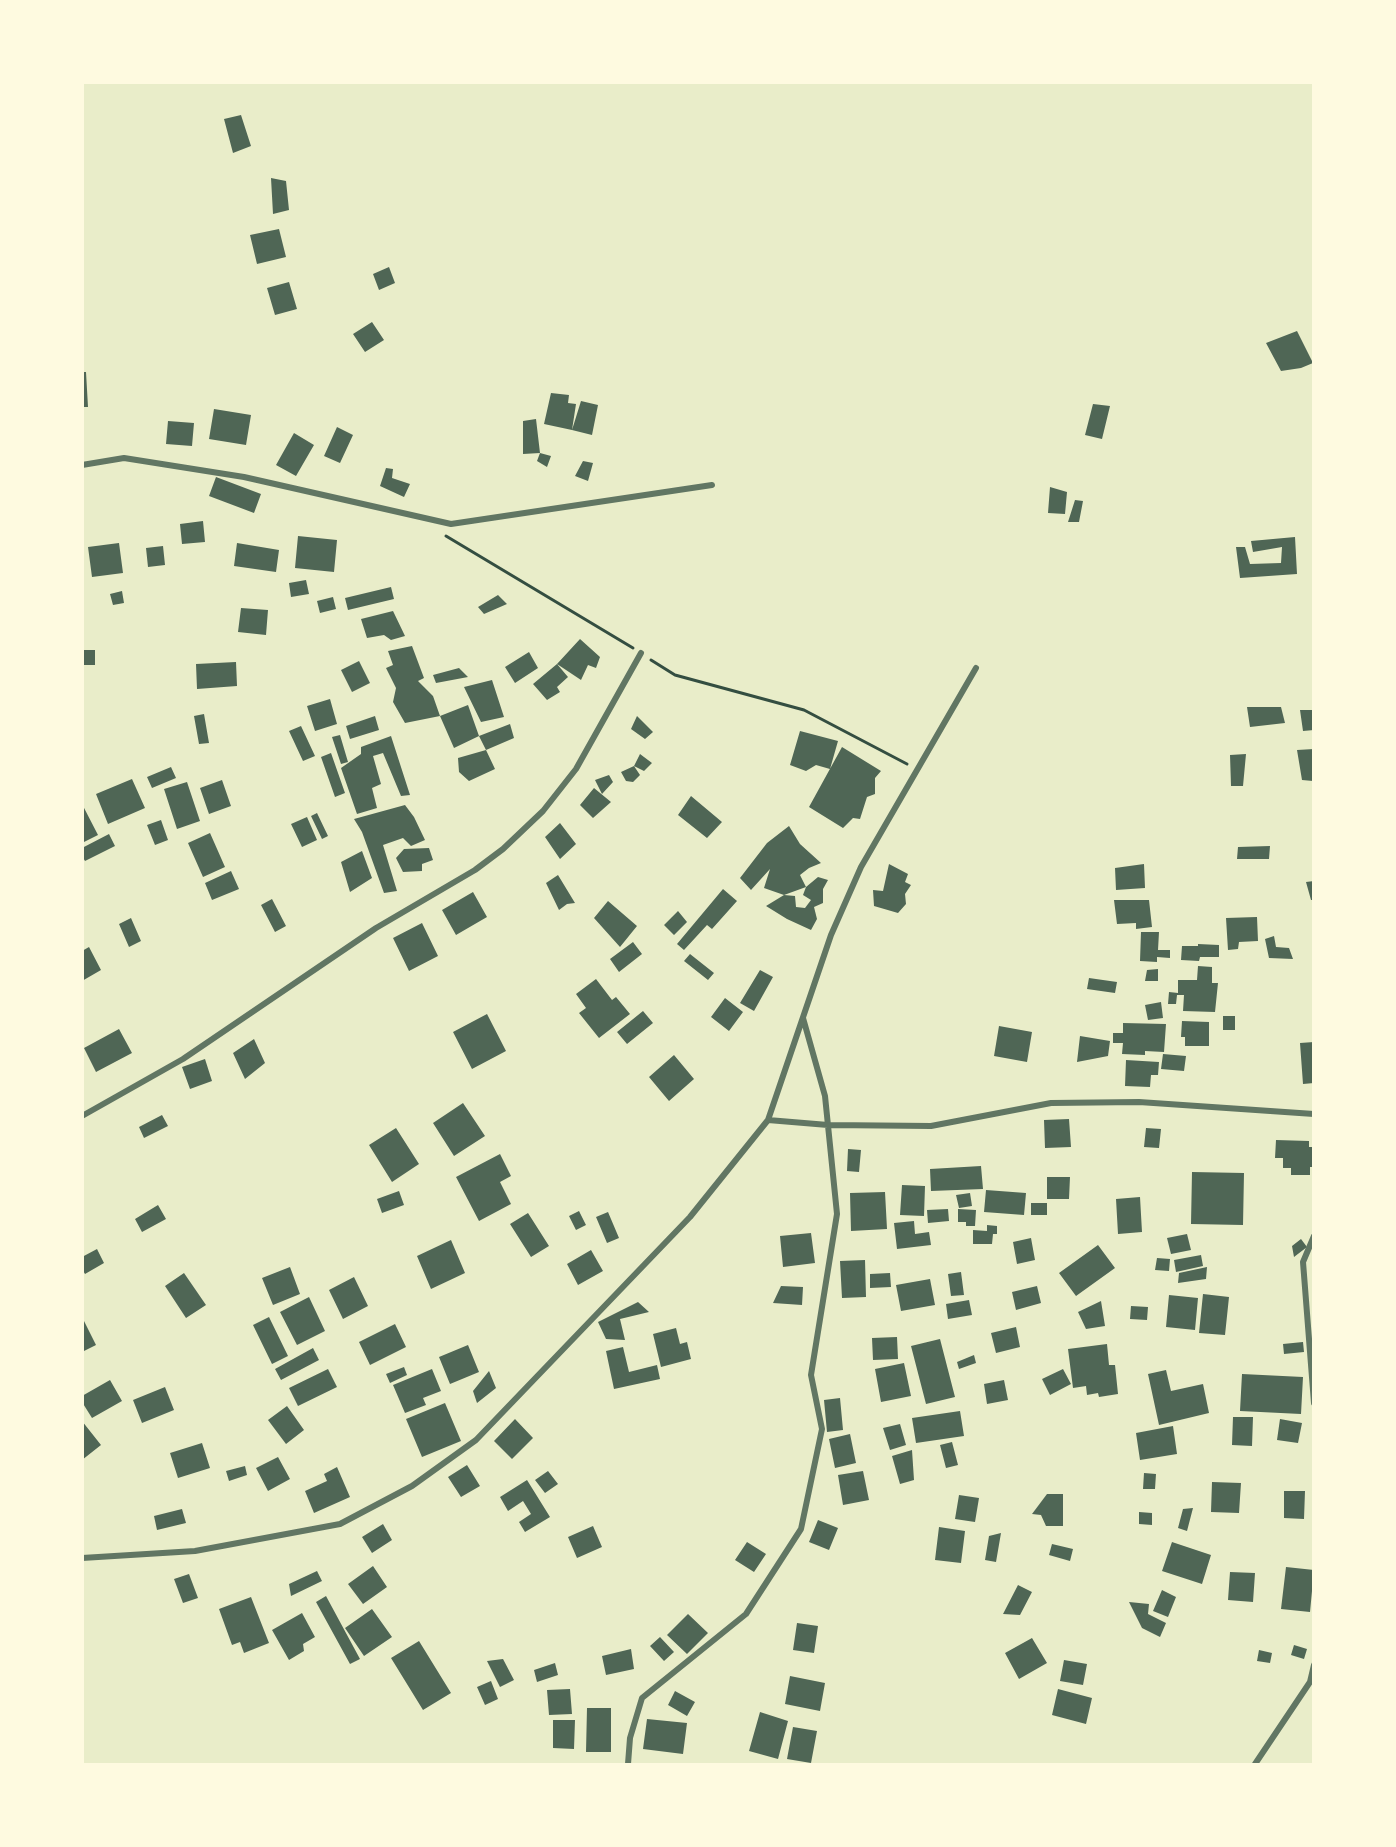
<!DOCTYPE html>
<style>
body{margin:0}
#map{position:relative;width:1396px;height:1847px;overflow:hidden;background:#e9edc9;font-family:"Open Sans",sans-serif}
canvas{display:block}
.frame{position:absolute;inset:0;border:84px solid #fefae0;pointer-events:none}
</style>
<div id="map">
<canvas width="1396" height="1847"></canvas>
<div class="frame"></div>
</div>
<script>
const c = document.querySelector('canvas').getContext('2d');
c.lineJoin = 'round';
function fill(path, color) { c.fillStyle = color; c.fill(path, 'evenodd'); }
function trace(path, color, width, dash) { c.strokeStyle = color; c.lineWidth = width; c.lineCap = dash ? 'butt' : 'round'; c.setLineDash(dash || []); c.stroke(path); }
fill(new Path2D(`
 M241,115L251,146L233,153L224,119Z
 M271,178L286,181L289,210L273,214Z
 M279,229L286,257L257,264L250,235Z
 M389,267L395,283L379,290L373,274Z
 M289,282L297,309L275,315L267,288Z
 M372,322L384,340L365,352L353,334Z
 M1297,331L1313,363L1301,368L1281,371L1266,343Z
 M82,372H86L88,407H82Z
 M551,393L569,395L568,403L576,404L572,430L544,424Z
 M581,401L598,405L592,435L572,430Z
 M1093,404L1110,406L1102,439L1085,435Z
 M214,409L251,415L246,445L209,439Z
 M536,419L540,453L551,456L547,467L537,461L540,453L523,454V421Z
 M168,421L194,423L192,446L166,444Z
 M337,427L353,435L340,463L324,456Z
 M294,433L314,445L296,476L276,465Z
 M583,461L593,463L588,481L575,476Z
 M386,468L393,469L392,478L410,484L404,497L380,486Z
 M216,477L261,494L254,513L209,496Z
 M1050,487L1067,492L1065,514L1048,513Z
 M1075,500L1083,501L1079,522H1068Z
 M203,521L205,542L182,544L180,524Z
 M298,536L337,540L334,572L295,568Z
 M1295,537L1297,574L1240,578L1236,547H1245L1250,564L1281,563L1282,547L1253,552L1251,541Z
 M119,543L123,573L92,577L88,547Z
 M237,543L279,550L276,572L234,566Z
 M163,546L165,565L148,567L146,548Z
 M306,580L309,594L291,597L289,583Z
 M391,587L394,599L348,610L345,598Z
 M122,591L124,603L113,605L110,594Z
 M498,595L507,604L484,614L478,607Z
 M333,597L336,609L320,613L317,601Z
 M241,608L268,610L266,635L238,632Z
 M393,611L405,636L391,640L384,635L367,638L361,619Z
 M580,639L600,657L596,668L588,665L581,680L557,664Z
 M412,646L424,678L418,681L433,696L440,716L405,723L393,702L396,688L386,668L393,665L388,651Z
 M82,650H95V665H82Z
 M529,652L538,668L515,683L505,667Z
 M359,661L370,683L352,692L341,670Z
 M236,662L237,686L197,689L196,664Z
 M557,664L568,677L557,687L560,692L547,700L533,684Z
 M459,668L468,677L436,683L433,675Z
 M492,680L504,717L481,722L464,687Z
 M330,699L337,724L315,731L307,706Z
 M468,705L479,736L454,748L440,716Z
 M1247,707H1281L1285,723L1250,727Z
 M1300,710H1314V730L1303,731Z
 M204,714L209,743L199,744L194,716Z
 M375,716L379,730L350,739L346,726Z
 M637,716L653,732L645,739L631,729Z
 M510,724L514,738L486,750L479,736Z
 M301,726L315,756L303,761L289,731Z
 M800,731L838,741L830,769L816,765L806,771L790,765Z
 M340,735L348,762L341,764L332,737Z
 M391,736L410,795L401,796L383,753L373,756L381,784L372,788L377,808L357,814L341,768L361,754V747Z
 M842,747L881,771L875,778V794L867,797L860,819L853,818L843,828L809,807Z
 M1314,749L1313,781L1302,780L1297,750Z
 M486,750L495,769L469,781L459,772L458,758Z
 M331,753L345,793L335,797L321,757Z
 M640,754L652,763L644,771L634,766L640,775L633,782L626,781L621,772L634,766Z
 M1246,754L1243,786H1231L1230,755Z
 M171,767L176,778L152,788L147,777Z
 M609,775L613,782L602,794L595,780Z
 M132,779L145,808L108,824L96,794Z
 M222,780L231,806L209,814L200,788Z
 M187,782L200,821L177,829L164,789Z
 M594,788L611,802L593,818L580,805Z
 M691,796L722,822L707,838L678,815Z
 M82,804L98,835L82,843Z
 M405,805L414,817L425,840L411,846L403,838L383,845L397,891L384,893L362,832L354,819Z
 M317,813L328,836L322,839L311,816Z
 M307,817L317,840L302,847L291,824Z
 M161,820L168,840L155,845L147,825Z
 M560,823L576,844L560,859L545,837Z
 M789,826L800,844L821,863L809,868L800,875L806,887L818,877L828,880L823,889V903L814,907L817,919L811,930L787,919L766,906L784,895L764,888L770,869L751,890L740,878L767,843ZM806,887L803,895L811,900L805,908L796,907L795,896L784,895Z
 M210,833L225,867L203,877L188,843Z
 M109,834L115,846L85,861L82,856V848Z
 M1270,846L1269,859H1237L1238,847Z
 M429,848L433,860L422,864V871L403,872L396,858L404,849Z
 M362,851L372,878L350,892L341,862Z
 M889,864L908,874L905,882L911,885L905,894L906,904L898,913L874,906L873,890L883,891Z
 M1144,864L1145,888L1116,890L1115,868Z
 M231,871L239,889L212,900L205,883Z
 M558,875L575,903L567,904L559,910L546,883Z
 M1314,881V900H1311L1306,882Z
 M723,889L737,901L712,929L707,925L684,950L677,944Z
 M473,892L487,917L456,935L442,910Z
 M272,899L286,926L275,932L261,905Z
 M1114,900H1149L1152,927L1136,929V923L1117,924Z
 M608,901L637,926L620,947L594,918Z
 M678,911L687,922L674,935L664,925Z
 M1257,917L1258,941L1239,942L1238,949L1228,950L1226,918Z
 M131,918L141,941L129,947L119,924Z
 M422,923L438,956L409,971L393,938Z
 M1141,932H1159L1158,950H1170V958L1157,957V962L1140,961Z
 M1274,936L1276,947L1289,948L1293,959L1269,958L1265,939Z
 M633,942L642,954L619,972L610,959Z
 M1198,944L1219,945V957H1200L1199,961L1181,960L1182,946H1198Z
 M89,947L101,970L82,981V951Z
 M690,954L714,973L708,980L684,961Z
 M1198,966L1212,967V983H1218L1215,1012L1183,1011L1184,995H1177L1176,1004H1168L1169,992L1178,993V980H1197Z
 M1158,969V981H1145L1147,970Z
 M760,970L773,977L754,1011L740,1003Z
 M1089,978L1117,982L1115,993L1087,989Z
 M596,979L612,1000L616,997L630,1014L599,1038L579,1013L586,1008L576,994Z
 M725,998L743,1012L729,1031L711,1017Z
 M1161,1002L1163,1018L1148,1020L1145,1005Z
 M643,1011L653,1023L627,1044L617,1032Z
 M487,1014L506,1051L472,1069L453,1032Z
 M1223,1016H1235V1030H1223Z
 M1182,1021L1209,1022V1046H1185V1037H1181Z
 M1123,1023L1166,1024L1164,1052L1145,1051V1055L1122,1054L1123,1043H1113V1033H1123Z
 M999,1026L1032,1032L1027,1062L994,1056Z
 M119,1029L132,1053L96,1072L84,1048Z
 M1080,1036L1110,1041L1108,1056L1077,1062Z
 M254,1039L265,1063L245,1079L233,1053Z
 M1314,1042V1083L1303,1084L1300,1043Z
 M1163,1054L1186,1056L1184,1071L1161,1069Z
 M674,1055L694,1079L669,1101L649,1077Z
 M205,1059L212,1081L190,1089L182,1067Z
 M1126,1060L1159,1062L1158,1075H1151L1150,1087L1125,1086Z
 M463,1103L485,1136L454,1156L433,1123Z
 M162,1115L168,1126L144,1138L139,1127Z
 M1069,1119L1071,1147L1045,1148L1044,1120Z
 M396,1128L419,1164L392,1182L369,1145Z
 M1146,1128L1161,1129L1159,1148L1144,1147Z
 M1276,1140L1309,1141V1147H1314V1167H1310V1175H1291V1168H1283V1158H1275Z
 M848,1149L861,1150L859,1172L847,1171Z
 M500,1154L511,1176L500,1182L511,1204L479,1221L456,1177Z
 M981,1166L983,1189L931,1191L930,1169Z
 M1192,1172L1244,1173L1243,1225L1191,1224Z
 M1047,1177H1070L1069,1199H1047Z
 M902,1185L925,1186L924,1216L900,1215Z
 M986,1190L1026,1193L1024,1215L984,1212Z
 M399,1191L404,1205L382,1213L377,1199Z
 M885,1192L887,1229L851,1231L850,1193Z
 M970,1193L972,1206L959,1208L956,1195Z
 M1140,1197L1142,1232L1118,1234L1116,1199Z
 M1031,1203H1047V1215H1031Z
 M158,1205L166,1219L142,1232L135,1219Z
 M948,1209L949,1221L928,1223L927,1210Z
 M958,1209L976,1210L975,1226H966V1222H958Z
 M579,1211L586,1225L576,1230L569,1216Z
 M608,1212L619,1238L607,1243L596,1217Z
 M528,1213L549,1246L531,1257L510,1224Z
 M914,1221L915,1234L929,1232L931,1245L897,1249L894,1223Z
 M987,1225L997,1226V1234H993L992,1244H973V1230L987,1231Z
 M811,1233L815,1263L783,1267L780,1236Z
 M1187,1234L1191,1250L1171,1254L1167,1238Z
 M1031,1238L1035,1260L1017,1264L1013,1242Z
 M1301,1239L1307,1247L1294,1257L1292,1246Z
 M451,1240L465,1273L431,1289L417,1256Z
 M1098,1245L1115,1268L1076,1296L1059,1273Z
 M97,1249L104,1263L85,1274L82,1269V1257Z
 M591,1250L603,1271L578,1285L567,1264Z
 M1201,1255L1203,1266L1176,1272L1174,1260Z
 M1157,1258L1170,1259L1169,1271L1155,1270Z
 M865,1260L866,1297L842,1298L840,1261Z
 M290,1267L300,1294L273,1305L262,1278Z
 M1207,1267L1206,1279L1178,1283L1179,1273Z
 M961,1272L964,1295L951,1296L948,1274Z
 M184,1273L206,1305L186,1318L165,1286Z
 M890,1273L891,1287L870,1288V1274Z
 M354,1277L368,1306L343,1319L329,1290Z
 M930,1279L935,1305L901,1311L896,1285Z
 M781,1286L803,1287L802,1305L773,1303Z
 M1037,1286L1041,1303L1016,1310L1012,1292Z
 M1203,1294L1229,1297L1225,1335L1199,1333Z
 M1169,1295L1198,1298L1195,1330L1166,1327Z
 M309,1297L325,1331L297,1345L280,1312Z
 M969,1300L972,1315L948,1319L946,1304Z
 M1101,1301L1105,1326L1086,1329L1078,1312Z
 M638,1302L649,1312L620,1319L625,1340L606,1339L598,1322Z
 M1131,1306L1148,1307L1147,1320L1130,1319Z
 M82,1317L96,1345L82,1352Z
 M269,1317L288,1356L272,1364L253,1325Z
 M395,1324L406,1347L370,1365L359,1342Z
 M1016,1327L1020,1347L996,1353L991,1333Z
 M676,1328L680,1344L687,1342L691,1359L661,1367L653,1334Z
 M897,1337L898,1359L873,1360L872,1338Z
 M940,1339L955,1397L926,1404L911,1346Z
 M1303,1342L1304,1352L1284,1354L1283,1344Z
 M1107,1344L1109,1365H1115L1118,1394L1099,1397L1098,1393L1087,1395L1086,1386L1073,1388L1068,1349Z
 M468,1345L479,1372L450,1384L439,1357Z
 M623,1347L629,1372L657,1365L660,1379L614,1389L606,1351Z
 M313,1348L319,1360L281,1380L275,1369Z
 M974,1355L976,1363L959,1369L957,1362Z
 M904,1363L911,1396L881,1402L875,1369Z
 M404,1367L407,1375L390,1383L386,1374Z
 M328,1369L337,1387L298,1406L289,1388Z
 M432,1369L441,1391L423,1398L426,1405L405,1413L393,1385Z
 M1063,1369L1071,1384L1050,1395L1042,1379Z
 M1166,1370L1171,1391L1203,1384L1209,1413L1159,1425L1148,1374Z
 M489,1371L496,1388L477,1403L473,1391Z
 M1242,1374L1303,1377L1301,1414L1240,1411Z
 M110,1380L122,1401L92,1418L82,1402V1396Z
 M1004,1380L1008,1400L987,1404L984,1384Z
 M165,1387L174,1410L142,1423L133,1400Z
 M840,1398L843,1430L827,1432L824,1400Z
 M445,1403L461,1441L422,1457L406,1419Z
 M287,1406L304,1430L286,1444L268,1420Z
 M960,1411L964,1436L916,1443L912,1418Z
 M1233,1417H1253L1252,1446L1232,1445Z
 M515,1419L533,1438L512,1459L494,1441Z
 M1280,1419L1302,1423L1298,1443L1277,1440Z
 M82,1421L101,1445L82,1460Z
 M900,1424L906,1445L890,1450L883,1428Z
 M1173,1426L1177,1454L1140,1460L1136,1433Z
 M850,1434L856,1463L835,1468L829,1439Z
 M952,1442L958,1465L946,1468L940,1445Z
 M202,1443L210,1468L178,1478L170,1453Z
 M912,1450L914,1480L900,1484L892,1456Z
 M278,1457L290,1479L268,1491L256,1468Z
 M467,1465L480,1486L461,1497L448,1477Z
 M245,1466L247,1475L229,1481L226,1471Z
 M337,1467L350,1497L314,1513L305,1491L327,1481L324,1474Z
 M548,1471L558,1484L545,1493L535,1480Z
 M863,1471L869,1500L843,1505L838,1475Z
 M1144,1473L1156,1474L1155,1489H1143Z
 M527,1480L550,1517L525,1532L519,1522L531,1514L523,1501L508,1511L500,1497Z
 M1212,1482L1241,1483L1239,1513L1211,1512Z
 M1284,1491H1305L1304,1519L1284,1518Z
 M1047,1494H1063V1526H1046L1041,1515L1032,1514Z
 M959,1495L979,1498L975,1522L955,1519Z
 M1193,1508L1187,1531L1178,1528L1183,1509Z
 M182,1509L186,1523L157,1530L154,1516Z
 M1139,1512L1152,1513V1525L1139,1524Z
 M818,1520L838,1528L829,1550L809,1542Z
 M383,1524L392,1540L372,1553L362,1537Z
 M593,1526L602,1547L577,1558L568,1537Z
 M939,1527L965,1531L961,1563L935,1560Z
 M1001,1533L996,1562L985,1560L989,1536Z
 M747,1542L766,1554L754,1572L735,1560Z
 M1172,1542L1211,1555L1202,1584L1162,1571Z
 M1052,1544L1073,1549L1070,1561L1049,1555Z
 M373,1566L387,1587L363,1604L348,1584Z
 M1286,1567L1314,1570L1310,1612L1281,1609Z
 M317,1571L322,1581L291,1596L289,1584Z
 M1230,1572L1255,1573L1253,1602L1228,1600Z
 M189,1574L198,1598L183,1603L174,1579Z
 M1018,1585L1032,1592L1020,1615L1003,1614Z
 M1162,1590L1176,1597L1168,1617L1153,1611Z
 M326,1596L360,1659L350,1664L316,1602Z
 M251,1597L269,1643L244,1653L240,1642L232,1645L219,1609Z
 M1129,1602L1149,1604L1148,1614L1166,1623L1160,1637L1142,1628Z
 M372,1609L392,1637L364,1656L345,1628Z
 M302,1613L315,1637L303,1644L304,1651L289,1660L272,1630Z
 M688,1614L708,1633L687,1654L667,1635Z
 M797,1623L818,1626L814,1653L793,1650Z
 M660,1637L674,1652L664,1661L650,1646Z
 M1032,1638L1047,1663L1019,1679L1005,1653Z
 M419,1641L451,1693L423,1710L391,1658Z
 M1294,1645L1307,1649L1304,1659L1291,1655Z
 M631,1649L634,1669L606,1675L602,1656Z
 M1259,1650L1272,1653L1270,1663L1257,1661Z
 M503,1659L514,1680L500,1687L487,1661Z
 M1064,1660L1087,1664L1083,1685L1060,1681Z
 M555,1663L558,1675L537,1682L534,1670Z
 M790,1676L825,1683L820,1711L785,1704Z
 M491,1681L498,1699L485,1705L477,1687Z
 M570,1689L572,1714L549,1715L547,1690Z
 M1058,1689L1092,1698L1086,1724L1052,1715Z
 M675,1691L695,1702L687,1716L668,1705Z
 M587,1708H611V1752H586Z
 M760,1712L788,1721L778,1759L749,1751Z
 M647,1719L687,1723L683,1754L643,1749Z
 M553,1720H575L574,1749L553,1748Z
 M793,1727L817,1731L811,1763L787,1759Z`), '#4f6655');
trace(new Path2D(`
 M446,536L633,648
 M651,660L675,675L804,710L907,764`), '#344e41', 3);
trace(new Path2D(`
 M82,465L124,458L244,477L451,524L712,485
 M82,1116L183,1059L376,928L475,870L503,849L543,811L576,769L641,653
 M768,1120L828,1125L931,1126L1051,1103L1139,1102L1314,1114
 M1314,1236L1303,1262L1314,1403
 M82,1558L195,1551L340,1524L412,1486L476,1440L690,1217L768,1120L831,935L861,867L976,668
 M628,1764L630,1738L642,1698L746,1614L801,1529L822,1429L811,1375L837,1214L825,1096L803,1018
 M1255,1764L1310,1682L1314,1665`), '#617663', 6);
</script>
